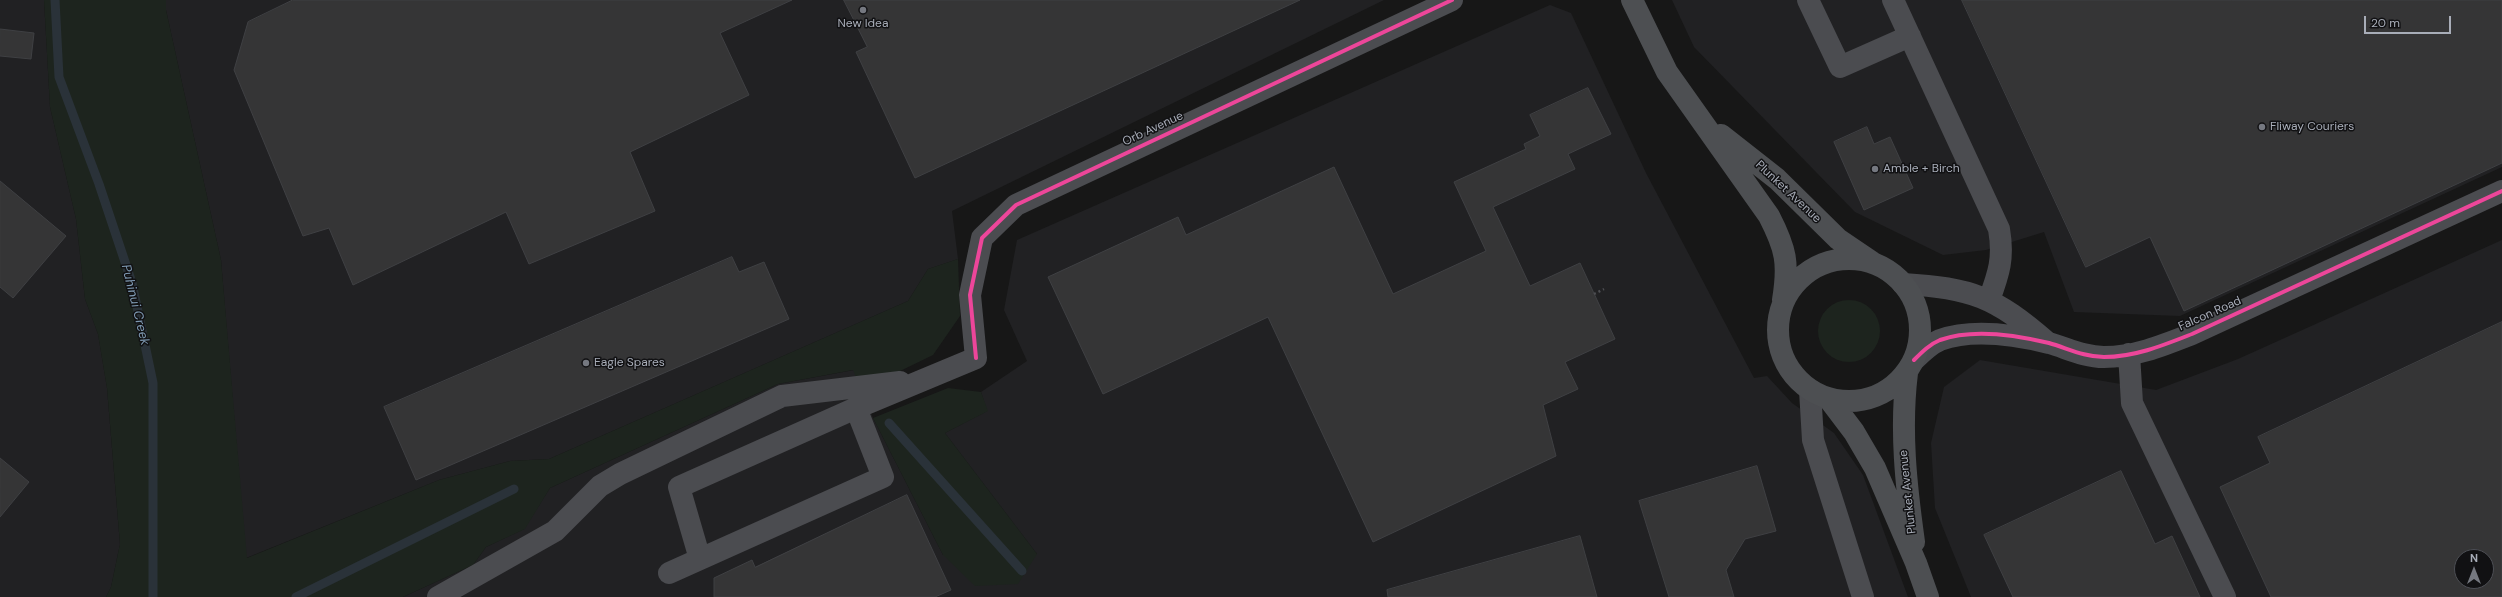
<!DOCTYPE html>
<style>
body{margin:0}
#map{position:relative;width:2502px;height:597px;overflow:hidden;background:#171717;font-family:"DM Sans",sans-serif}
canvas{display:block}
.north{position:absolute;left:2454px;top:549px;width:40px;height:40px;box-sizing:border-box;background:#111113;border:1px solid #4d4f55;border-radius:50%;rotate:0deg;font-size:11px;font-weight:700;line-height:16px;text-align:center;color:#a8adb8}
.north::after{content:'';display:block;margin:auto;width:14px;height:18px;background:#757880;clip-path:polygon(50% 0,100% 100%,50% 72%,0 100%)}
.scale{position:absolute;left:2364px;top:16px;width:87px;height:18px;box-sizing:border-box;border:2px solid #a8adb8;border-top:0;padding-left:5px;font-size:12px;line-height:14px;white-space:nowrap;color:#a8adb8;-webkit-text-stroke:3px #111113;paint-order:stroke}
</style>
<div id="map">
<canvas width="2502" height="597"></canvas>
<div class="north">N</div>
<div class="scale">20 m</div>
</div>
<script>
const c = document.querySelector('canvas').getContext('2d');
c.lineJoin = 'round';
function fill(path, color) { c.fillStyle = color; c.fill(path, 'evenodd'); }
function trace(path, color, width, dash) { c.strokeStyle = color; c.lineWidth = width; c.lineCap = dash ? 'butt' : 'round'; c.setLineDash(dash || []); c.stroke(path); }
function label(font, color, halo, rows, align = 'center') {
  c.font = font + ' "DM Sans",sans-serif'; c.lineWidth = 3; c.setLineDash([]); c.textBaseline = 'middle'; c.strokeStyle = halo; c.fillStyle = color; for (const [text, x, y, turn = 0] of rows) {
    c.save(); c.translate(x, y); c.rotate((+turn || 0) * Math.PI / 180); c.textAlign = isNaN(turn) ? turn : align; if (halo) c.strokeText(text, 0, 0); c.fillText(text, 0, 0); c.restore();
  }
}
fill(new Path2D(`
 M0,0H44L50,107L76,219L85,299L98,334L107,388L120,544L111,587L106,597H0Z
 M166,0H1384L952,211L958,259L928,269L908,301L549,459L510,461L439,480L246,558L221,260L166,10Z
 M1672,0H2502V167L2180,316L2074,312L2044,232L1986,250L1943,255L1855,212L1694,47Z
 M1550,5L1571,13L1646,173L1754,378L1767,376L1792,403L1834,433L1863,475L1908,597H403L473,565L486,547L524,529L550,488L778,384L854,370L873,418L943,555L1037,554L945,433L987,411L981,392L1027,361L1004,310L1017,240Z
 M2502,240V597H1971L1935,508L1931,443L1944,387L1980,360L2156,390L2238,359ZM2462,557H2486V581H2462Z`), '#212123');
fill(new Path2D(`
 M44,0H166V10L221,260L247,558L439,480L510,461L549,459L908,301L928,269L958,259L960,316L933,355L861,390L853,370L778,384L550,488L525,529L486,547L473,565L403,597H106L111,587L120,544L107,388L98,334L85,299L76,219L50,107Z
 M1818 331a31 31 0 1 1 62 0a31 31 0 1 1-62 0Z
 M948,388L981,392L988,411L945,433L1037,554L1018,584L975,586L943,555L873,418Z`), '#1d241e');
trace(new Path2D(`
 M55,0L59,77L99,184L132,283L153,383V597
 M889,423L1022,571
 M296,597L514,489`), '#2a3239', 9);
const building = new Path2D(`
 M293,0H792L720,33L749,95L630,152L655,211L529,264L506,212L353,285L329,228L303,236L234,70L248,22Z
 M844,0H1300L915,178L856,52L867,47Z
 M1962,0H2502V163L2184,311L2150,237L2086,267Z
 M0,29L34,33L31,59L0,56Z
 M1588,88L1611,134L1568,154L1575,169L1493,207L1530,286L1580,263L1615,339L1565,362L1578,389L1543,405L1556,456L1373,542L1268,317L1103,394L1048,277L1178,217L1186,235L1334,167L1393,294L1486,251L1454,182L1526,149L1524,144L1540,136L1530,115Z
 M1867,127L1874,144L1890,137L1913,188L1864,210L1834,142Z
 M0,181L66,236L13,298L0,287Z
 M732,257L739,272L764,262L789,319L416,480L384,407Z
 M2502,322V597H2271L2220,487L2270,463L2258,437ZM2462,557H2486V581H2462Z
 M0,458L29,482L0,517Z
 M1757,466L1776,531L1745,539L1726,570L1734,597H1669L1639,501Z
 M2121,471L2155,544L2172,536L2200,597H2013L1984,535Z
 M907,495L951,590L935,597H714V578L752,560L755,567Z
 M1580,536L1597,597H1388L1387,590Z`);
fill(building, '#353536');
trace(building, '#3f4043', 1);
trace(new Path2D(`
 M1594,294L1604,289`), '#4d4e52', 2.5, [2, 3]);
trace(new Path2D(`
 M1808,0L1840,67L1910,36
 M1893,0L1999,229C2004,258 1999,273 1989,300
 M1903,284C1972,288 1995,297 2047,342
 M2129,354L2132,403L2225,597
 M1914,360C1922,352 1930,344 1940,340C1973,328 2016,335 2049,343C2067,348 2084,357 2104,357C2135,357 2164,345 2192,334L2502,191
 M1810,390L1813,440L1863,597
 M700,559L679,487L856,408L976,358L970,295L982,238L1016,205L1452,0
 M669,573L883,477L856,408
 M438,597L555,531L600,486L620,474L782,396L900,382`), '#4b4c50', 22);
trace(new Path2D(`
 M1632,0L1667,72L1769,216C1786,249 1789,263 1783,300
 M1721,135L1777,179L1838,239L1872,262
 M1778 330a71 71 0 1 1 142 0a71 71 0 1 1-142 0Z
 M1907,373C1900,430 1906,485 1914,542
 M1829,399L1854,432L1875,468L1916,563L1928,597`), '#4d4f52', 22);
trace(new Path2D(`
 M976,358L970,295L982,238L1016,205L1452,0
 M1914,360C1922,352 1930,344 1940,340C1973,328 2016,335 2049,343C2067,348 2084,357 2104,357C2135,357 2164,345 2192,334L2502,191`), '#ed469a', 4);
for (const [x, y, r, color] of [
 [863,10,4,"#757880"],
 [2262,127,4,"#757880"],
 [1875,169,4,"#757880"],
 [586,363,4,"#757880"]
]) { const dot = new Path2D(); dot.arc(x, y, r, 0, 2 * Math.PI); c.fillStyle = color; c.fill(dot); trace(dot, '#111113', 1.5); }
label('12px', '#a8adb8', '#111113', [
 ["New Idea",863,24,"center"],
 ["Fliway Couriers",2270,127],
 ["Amble + Birch",1883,169],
 ["Eagle Spares",594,363]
], 'left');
label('12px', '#a8adb8', '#111113', [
 ["Orb Avenue",1153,129,-25],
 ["Plunket Avenue",1788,192,43],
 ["Falcon Road",2210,314,-24],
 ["Plunket Avenue",1908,492,-96]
]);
label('italic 13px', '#7f9ab3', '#111113', [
 ["Puhinui Creek",135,305,76]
]);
</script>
